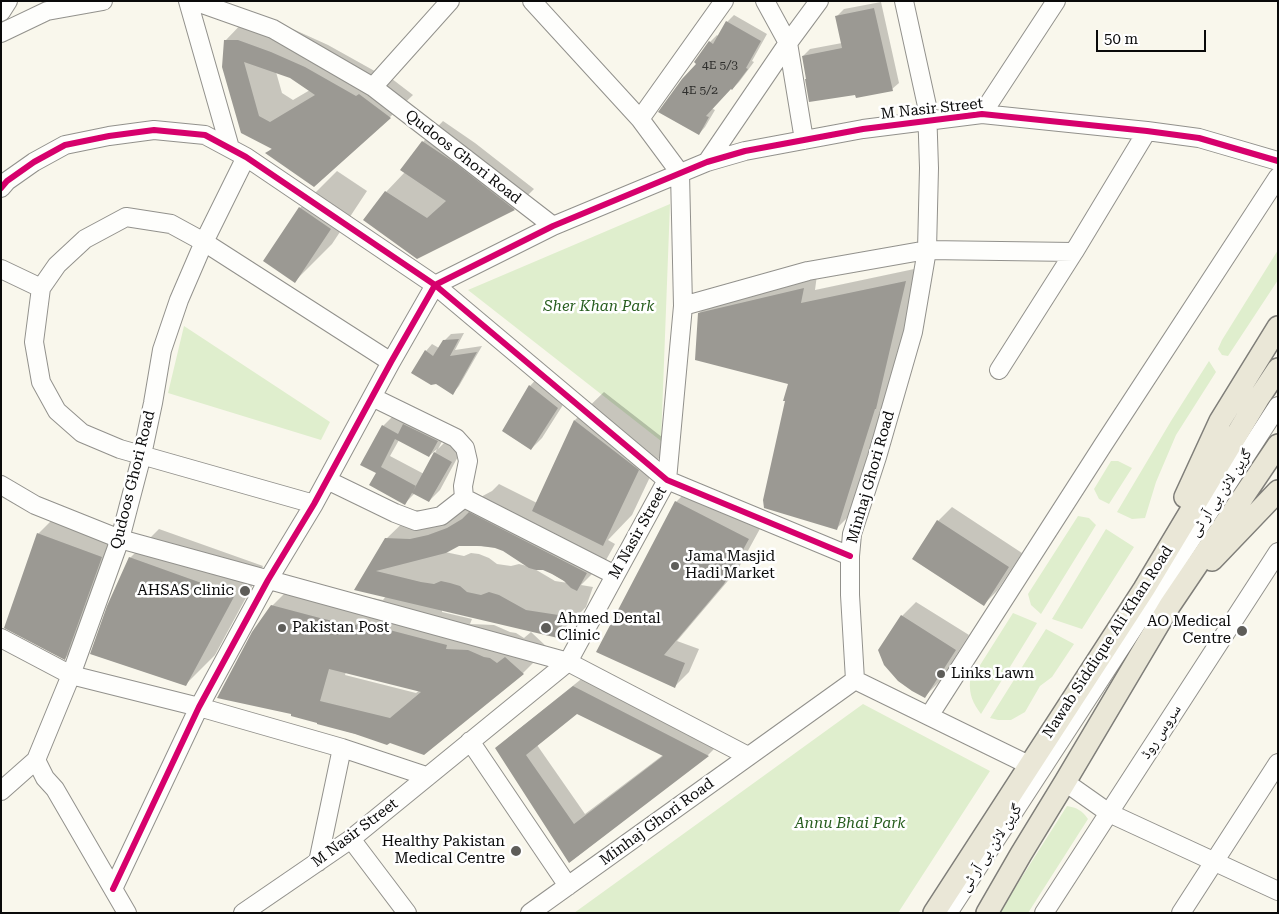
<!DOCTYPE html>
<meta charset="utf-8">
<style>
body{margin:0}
#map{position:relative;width:1279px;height:914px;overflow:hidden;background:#f9f7ec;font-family:"Roboto Serif",serif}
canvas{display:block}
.frame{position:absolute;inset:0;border:2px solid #0a0a0a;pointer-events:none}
.scale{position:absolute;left:1096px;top:30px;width:110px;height:22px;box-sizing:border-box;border:2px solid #0a0a0a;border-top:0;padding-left:6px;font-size:15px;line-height:18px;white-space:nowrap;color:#0a0a0a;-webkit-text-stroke:4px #fff;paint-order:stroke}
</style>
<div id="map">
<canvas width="1279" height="914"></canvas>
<div class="frame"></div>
<div class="scale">50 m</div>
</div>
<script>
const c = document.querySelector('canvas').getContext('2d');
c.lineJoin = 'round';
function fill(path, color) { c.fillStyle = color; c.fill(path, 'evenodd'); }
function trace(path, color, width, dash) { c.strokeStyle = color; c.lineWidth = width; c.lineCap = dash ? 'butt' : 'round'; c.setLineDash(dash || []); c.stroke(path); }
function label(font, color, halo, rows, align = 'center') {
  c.font = font + ' "Roboto Serif","Noto Naskh Arabic",serif'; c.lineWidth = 5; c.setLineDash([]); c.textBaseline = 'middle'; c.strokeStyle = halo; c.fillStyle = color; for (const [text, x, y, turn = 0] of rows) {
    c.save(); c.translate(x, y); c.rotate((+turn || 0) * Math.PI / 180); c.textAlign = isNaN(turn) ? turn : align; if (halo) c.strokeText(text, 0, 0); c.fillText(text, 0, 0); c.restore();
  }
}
fill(new Path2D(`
 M670,204L661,441L468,290Z
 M1278,250V280L1228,356L1222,355L1218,349L1222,340Z
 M184,326L330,422L321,440L168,393Z
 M1209,361L1216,372L1176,435L1156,482L1145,518L1132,519L1117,512L1171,421Z
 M1111,461H1118L1132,468L1109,504L1099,499L1094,489Z
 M1078,516L1089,518L1096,525L1041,614L1031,605L1028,594Z
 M1106,529L1134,547L1082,629L1052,619Z
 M1013,613L1037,623L981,714C973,703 969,695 970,681Z
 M1046,629L1074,644L1052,677L1040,686L1025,712L1011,720H998L990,718Z
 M863,704L990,771L898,913H574Z
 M1067,806C1077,808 1082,810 1088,819L1028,913H999Z`), '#dfeecd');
fill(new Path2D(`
 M881,2L899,83L892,89L856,94L803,56L810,49L842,43L837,16L844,9Z
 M734,15L767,34L752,61L754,62L739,82L732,89L731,88L711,108L715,110L705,127L699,134L698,63L695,62L710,42L717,35L719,37L727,22Z
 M248,17H262L295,30L328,45L380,74L383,72L413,95L390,117L267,153L272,148L225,41ZM276,72L290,77L310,90L293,100L282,93Z
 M443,121L475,143L534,189L514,209L417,258L386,192L405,172L402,170L423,142Z
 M337,171L367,191L332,244L295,281L300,208Z
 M919,268L890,394L851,514L837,528L789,383L699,313L714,299L817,275L815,290Z
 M464,333L455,350L482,346L459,386L453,393L426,351L432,344L439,348L444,341L451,334Z
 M540,375L568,397L542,438L531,449L530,386Z
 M604,392L667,441L632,515L608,540L615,544L606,560L581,585L593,587L586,607L557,636L442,609V612L472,619L470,624L494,625L510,632L516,633L524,638L531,632L548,648L523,673L387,743L318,723L272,606L298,580L346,593L383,600L386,596L356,589L386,539L416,510L440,511L477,499L492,491L499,484L537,503L575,420ZM458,545L495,547L503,550L527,566L519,564L511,566L497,564L489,558L479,554L471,553L464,556L445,552ZM533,568L544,569L568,583L555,581ZM346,672L420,690L416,693L345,675Z
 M394,415L448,430L438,449L445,442L461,451L440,490L429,501L415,493L405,503L377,473L362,464L383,426ZM399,440L429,456L437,449L424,474L390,456Z
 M690,488L762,525L738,569L677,641L699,649L689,672L675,686L598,651L676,502Z
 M952,507L1022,553L997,591L983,605L938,521Z
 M59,513L122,537L86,638L65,658L38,534Z
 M159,529L263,566L215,655L186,684L130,558Z
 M916,602L969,635L939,682L925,696L902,616Z
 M585,676L718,745L708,755L570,862L508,738ZM576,712L663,755L585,814L537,745Z`), '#0003');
fill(new Path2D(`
 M874,8L893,91L856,98L855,95L809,102L805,79H806L802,56L842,48L835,16Z
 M726,21L761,41L746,68L748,69L732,90L731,89L706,116L709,117L699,135L658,112L682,79L696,64L694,62L709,41L713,44Z
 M224,40H238L271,52L305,67L356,96L359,94L391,118L314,187L265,153L272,149L241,133L222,67ZM244,62L290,78L315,95L270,122L259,116Z
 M422,141L455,163L515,210L417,259L363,220L385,191L427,218L446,201L400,170Z
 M299,207L331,229L295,283L263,261Z
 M906,281L876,409H875L837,530L764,508L763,500L785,401H783L788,384L695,360L698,313L804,288L801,303Z
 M459,339L450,356L477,352L453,395L436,384L431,385L411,373L425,350L433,356L443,340Z
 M529,385L558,408L531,450L502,431Z
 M574,420L639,470L603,546L532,511Z
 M403,424L438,441L429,457L395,439L381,467L416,486L405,505L369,485L376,473L360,465L382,425L398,434Z
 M434,452L452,462L429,502L412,493Z
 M675,501L749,539L724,584L664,655L685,663L675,688L596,652Z
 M469,512L587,573L577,591L571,588L564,581L552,574L543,570H536L529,568L503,551L495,548L481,546H459L446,553L376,571L421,582L434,584L441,581L450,583L460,586L467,592L481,595L489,592L499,595L526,610L565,616L558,638L354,590L385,538L410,539L428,535L447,528L462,519Z
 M937,520L1009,567L984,606L912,559Z
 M37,533L102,557L65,660L4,628Z
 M129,557L235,595L186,686L90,654L107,606Z
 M271,605L320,618L350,625L351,624L357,625L359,622L447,645L446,649L468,650L484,657L490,658L497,663L505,657L524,674L424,755L390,743L387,745L355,734L317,724V723L291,716V714L217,698L252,632ZM329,669L421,692L390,718L320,701Z
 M901,615L956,650L925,698L912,691L898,681L884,665L878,650Z
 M573,686L709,756L569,863L495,748ZM577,714L663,756L574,824L526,755Z`), '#9b9993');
const minor = new Path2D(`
 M188,1L230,148
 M194,1L273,29L373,87L553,226
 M532,1L640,119L680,173
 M765,1L788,43L804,140
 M1,12L8,1
 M1,33L47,11L103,1
 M373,87L450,1
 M982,114L1056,1
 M640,119L724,1
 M707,162L788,43L819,1
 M1,188L7,181L34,162L65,145L109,136L154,130L205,135L246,157L435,285L667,480L850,556
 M1,269L41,288
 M683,306L808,271L927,250L1074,252
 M999,370L1074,252L1147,131
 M372,397L456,438L465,448L468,461L463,486L464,498L615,575
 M327,480L395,513L416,521L441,516L464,498
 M1,485L35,505L120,539L568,662L748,756
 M314,504L120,449L82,433L57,411L41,382L34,342L41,288L57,265L85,239L126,217L171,224L204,242L391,362
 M1,638L71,675L199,707L342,748L426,776
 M855,680L850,595V556L852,534L877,457L913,332L927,250L929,168L927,106L904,1
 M855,680L1029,765
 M929,716L1103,445L1278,177
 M470,741L568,886
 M36,760L45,778L55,789L127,913
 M1065,782L1109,813L1278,891
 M1,791L36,760L71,675L120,539L142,455L153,403L162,350L179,300L204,242L246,157
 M351,839L407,913
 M318,862L342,748
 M113,889L199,707L268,580L314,504L391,362L435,285L553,226L707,162L745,151L863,129L982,114L1147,131L1199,138L1278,161
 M243,913L351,839L568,662L667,480L683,306L680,173
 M530,913L855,680
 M948,913L1278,406
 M1044,913L1278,552
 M1181,913L1278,763`);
const major = new Path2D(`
 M1185,497L1220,421L1278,327
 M1212,560L1278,491
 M934,913L1144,589L1258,399L1278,369
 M987,913L1021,854L1065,782L1170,605L1278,445`);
trace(minor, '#92918c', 20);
trace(major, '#7f7e79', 24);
trace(minor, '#fefefc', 18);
trace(major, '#eae7d7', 21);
trace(new Path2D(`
 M1,188L7,181L34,162L65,145L109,136L154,130L205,135L246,157L435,285L667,480L850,556
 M113,889L199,707L268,580L314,504L391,362L435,285L553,226L707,162L745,151L863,129L982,114L1147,131L1199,138L1278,161`), '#d6006c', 6);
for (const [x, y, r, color] of [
 [675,566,5,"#5e5d59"],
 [245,591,6,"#5e5d59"],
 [282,628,5,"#5e5d59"],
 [546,628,6,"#5e5d59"],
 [1242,631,6,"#5e5d59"],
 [941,674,5,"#5e5d59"],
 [516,851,6,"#5e5d59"]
]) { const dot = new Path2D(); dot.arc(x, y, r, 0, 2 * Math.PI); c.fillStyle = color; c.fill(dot); trace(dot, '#fff', 2); }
label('12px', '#2e2e2c', null, [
 ["4E 5/3",720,65],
 ["4E 5/2",700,90]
]);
label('15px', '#0a0a0a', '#fff', [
 ["M Nasir Street",932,109,-6],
 ["Qudoos Ghori Road",463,157,38],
 ["Minhaj Ghori Road",871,477,-74],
 ["Qudoos Ghori Road",133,480,-76],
 ["گرین لائن بی آر ٹی",1221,493,-57],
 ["M Nasir Street",638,533,-61],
 ["Nawab Siddique Ali Khan Road",1108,642,-57],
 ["سروس روڈ",1161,732,-57],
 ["Minhaj Ghori Road",657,822,-36],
 ["M Nasir Street",355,833,-37],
 ["گرین لائن بی آر ٹی",991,848,-57]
]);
label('italic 15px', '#275d1e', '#fff', [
 ["Sher Khan Park",599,307],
 ["Annu Bhai Park",850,824]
]);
label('15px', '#0a0a0a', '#fff', [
 ["Jama Masjid",685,557],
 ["Hadi Market",685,574],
 ["AHSAS clinic",234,591,"right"],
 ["Ahmed Dental",557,619],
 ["Clinic",557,636],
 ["AO Medical",1231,622,"right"],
 ["Centre",1231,639,"right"],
 ["Pakistan Post",292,628],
 ["Links Lawn",951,674],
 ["Healthy Pakistan",505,842,"right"],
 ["Medical Centre",505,859,"right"]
], 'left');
</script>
